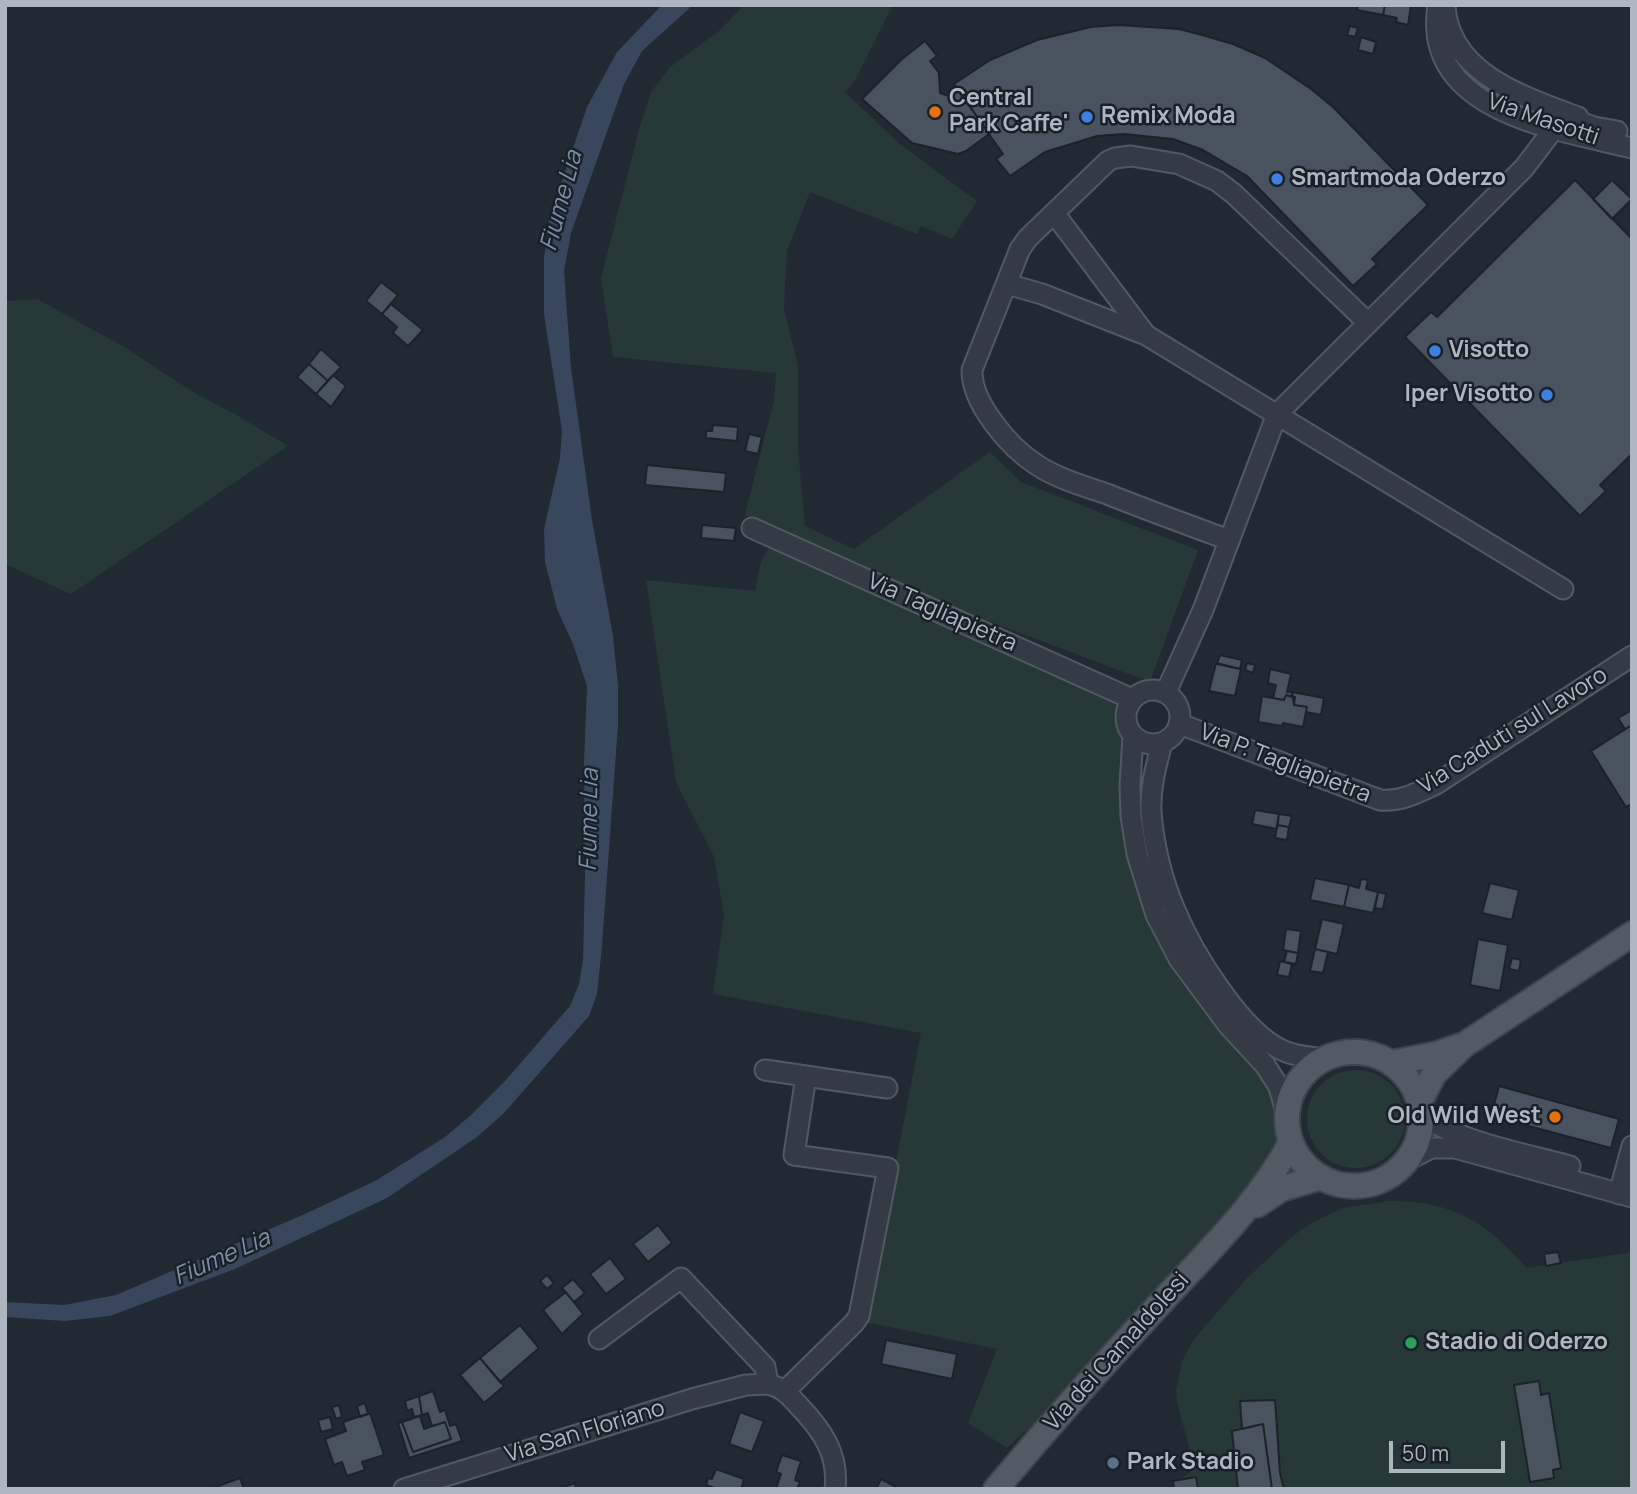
<!DOCTYPE html>
<style>
body{margin:0}
#map{position:relative;width:1637px;height:1494px;overflow:hidden;background:#212933;font-family:Manrope,sans-serif}
canvas{display:block}
.frame{position:absolute;inset:0;border:7px solid #aeb6c1;pointer-events:none}
.scale{position:absolute;left:1389px;top:1441px;width:116px;height:32px;box-sizing:border-box;border:4px solid #aeb6c1;border-top:0;padding-left:9px;font-size:21px;line-height:24px;white-space:nowrap;color:#aeb6c1;-webkit-text-stroke:5px #192028;paint-order:stroke}
</style>
<div id="map">
<canvas width="1637" height="1494"></canvas>
<div class="frame"></div>
<div class="scale">50 m</div>
</div>
<script>
const c = document.querySelector('canvas').getContext('2d');
c.lineJoin = 'round';
function fill(path, color) { c.fillStyle = color; c.fill(path, 'evenodd'); }
function trace(path, color, width, dash) { c.strokeStyle = color; c.lineWidth = width; c.lineCap = dash ? 'butt' : 'round'; c.setLineDash(dash || []); c.stroke(path); }
function label(font, color, halo, rows, align = 'center') {
  c.font = font + ' Manrope,sans-serif'; c.lineWidth = 5; c.setLineDash([]); c.textBaseline = 'middle'; c.strokeStyle = halo; c.fillStyle = color; for (const [text, x, y, turn = 0] of rows) {
    c.save(); c.translate(x, y); c.rotate((+turn || 0) * Math.PI / 180); c.textAlign = isNaN(turn) ? turn : align; if (halo) c.strokeText(text, 0, 0); c.fillText(text, 0, 0); c.restore();
  }
}
fill(new Path2D(`
 M744,5H893L856,79L845,92L900,144L977,201L952,239L921,226L917,234L810,192L787,251L784,308L798,367V448L805,526L854,549L990,452L1021,482L1198,550L1150,682L959,610L745,515L774,400L776,373L613,357L601,278L640,126L651,92L670,67L719,31Z
 M37,299L121,345L198,395L235,414L288,446L71,594L5,564V301Z
 M775,538L1129,703L1125,715L1128,729L1130,785L1156,915L1287,1115L1291,1142L1119,1347L1007,1448L968,1423L997,1349L865,1322L921,1033L713,994L724,915L714,857L676,782L646,580L755,591L761,561Z
 M1307 1119a49 49 0 1 1 98 0a49 49 0 1 1-98 0Z
 M1389,1201C1452,1200 1486,1222 1527,1268L1632,1252V1489H1174L1173,1481L1179,1480L1195,1468L1177,1403L1176,1391L1182,1361L1194,1339L1246,1279L1290,1238L1311,1223L1343,1208Z`), '#273838');
fill(new Path2D(`
 M662,5H693L642,51L624,84L571,233L564,271L571,368L592,520L613,636L618,685V725L602,946L597,994L589,1016L504,1113L477,1137L387,1198L235,1269L110,1316L65,1321L5,1317V1302L64,1305L116,1295L305,1214L377,1180L445,1137L470,1116L505,1081L570,1006L579,984L583,960L585,876L584,763L587,686L573,644L557,609L545,562L544,529L560,458L562,431L544,314V258L549,219L587,107L617,52Z`), '#38475b');
const building = new Path2D(`
 M1358,5H1385L1383,15L1357,10Z
 M1385,5L1411,6L1408,25L1396,22L1397,18L1383,15Z
 M1119,25L1179,29L1202,35L1233,44L1265,58L1311,89L1333,107L1428,205L1372,259L1377,264L1353,286L1247,176L1203,150L1173,139L1124,134L1097,136L1045,152L1010,176L996,159L1003,154L954,84L990,60L1037,40L1091,27Z
 M1350,26L1358,28L1355,37L1347,35Z
 M1361,37L1376,42L1373,54L1358,50Z
 M925,41L937,56L930,61L939,73L940,93L949,96L958,89L989,134L966,151L958,154L912,143L862,99L902,59Z
 M1575,180L1632,239V454L1600,485L1606,491L1580,516L1405,337L1431,312L1437,317Z
 M1612,180L1632,199L1612,219L1593,199Z
 M381,282L398,295L382,314L366,301Z
 M391,304L423,330L408,346L393,333L397,327L382,314Z
 M321,349L341,367L328,381L309,364Z
 M309,364L328,381L316,394L297,377Z
 M333,375L346,386L331,407L316,394Z
 M713,425L738,427L737,441L706,438V431H712Z
 M749,434L762,437L758,454L745,451Z
 M647,465L726,473L724,492L645,485Z
 M702,525L736,528L734,541L701,538Z
 M1220,655L1242,660L1240,669L1217,664Z
 M1216,663L1241,669L1235,696L1209,691Z
 M1247,663L1255,665L1253,673L1245,670Z
 M1270,669L1291,674L1287,692H1292V697L1286,695L1284,700L1273,698L1276,685L1268,683Z
 M1292,692L1324,698L1321,715L1306,712L1307,707L1294,705Z
 M1286,695L1295,697L1294,705L1307,707L1303,727L1283,723L1282,726L1258,722L1262,696L1284,700Z
 M1632,710V725L1625,729L1618,718Z
 M1632,725V804L1626,807L1591,751Z
 M1255,810L1279,814L1277,829L1252,824Z
 M1279,814L1292,816L1289,827L1277,825Z
 M1277,825L1289,827L1287,840L1275,838Z
 M1315,878L1349,885L1344,907L1310,900Z
 M1361,879L1368,880L1366,889L1378,892L1373,913L1344,907L1349,885L1359,888Z
 M1490,883L1519,890L1512,920L1482,913Z
 M1378,892L1386,894L1383,909L1375,908Z
 M1322,919L1344,924L1337,954L1315,949Z
 M1286,929L1301,931L1298,953L1283,950Z
 M1478,939L1508,945L1500,991L1470,985Z
 M1315,949L1328,952L1323,973L1310,971Z
 M1287,951L1298,953L1296,964L1284,962Z
 M1512,958L1521,960L1519,971L1509,969Z
 M1280,961L1292,964L1289,977L1277,975Z
 M1499,1086L1619,1119L1611,1148L1491,1116Z
 M658,1225L672,1243L648,1262L633,1244Z
 M1558,1252L1561,1263L1546,1266L1544,1254Z
 M610,1258L626,1279L606,1294L590,1274Z
 M547,1275L554,1283L547,1289L540,1281Z
 M573,1279L585,1293L574,1302L562,1288Z
 M566,1292L583,1314L562,1334L543,1310Z
 M520,1325L539,1348L500,1382L480,1358Z
 M886,1340L957,1354L952,1379L881,1364Z
 M480,1358L504,1386L484,1403L460,1375Z
 M1539,1381L1541,1395L1549,1393L1561,1468L1553,1470L1554,1478L1530,1482L1514,1385Z
 M433,1391L440,1412L445,1410L450,1426L456,1424L462,1441L409,1458L398,1423L402,1422L413,1452L451,1439L445,1422L432,1426L428,1413L422,1415L419,1396Z
 M419,1396L422,1415L414,1417L412,1409L407,1411L405,1401Z
 M1275,1400L1280,1473L1284,1489H1272L1263,1424L1242,1429L1240,1401Z
 M365,1403L368,1414L360,1417L357,1406Z
 M339,1405L342,1417L336,1419L332,1407Z
 M740,1412L764,1421L752,1452L729,1444Z
 M370,1413L384,1455L362,1462L365,1470L347,1476L342,1462L334,1465L325,1439L346,1431L343,1422Z
 M420,1416L424,1429L445,1422L451,1439L413,1452L402,1422Z
 M330,1417L333,1429L321,1432L318,1420Z
 M1263,1424L1272,1489H1238L1232,1431Z
 M782,1455L801,1461L795,1480L800,1482L797,1489H776L781,1474L776,1472Z
 M716,1469L744,1479L741,1489H717L706,1485L708,1478L712,1479Z
 M1196,1477L1198,1489H1174L1173,1481Z
 M240,1478L244,1489H213V1488Z
 M881,1479L900,1489H876Z
 M575,1483L576,1489H558Z`);
fill(building, '#49535f');
trace(building, '#1b222a', 2);
const minor = new Path2D(`
 M1438,5C1421,112 1556,129 1632,148
 M1445,5C1448,73 1524,97 1578,117
 M1054,213L1145,334
 M1007,284L1042,294L1146,335L1563,589
 M752,528L1132,699
 M1229,540C1188,525 1147,510 1107,494C1084,486 1058,479 1037,465C1010,448 971,403 972,370L1020,249L1028,238L1108,161L1115,158L1131,156L1179,164L1217,181L1234,194L1367,322
 M1126 717a27 27 0 1 1 54 0a27 27 0 1 1-54 0Z
 M1166,692L1203,610L1277,414L1524,168L1562,118L1566,117L1594,127L1617,131
 M1180,724L1380,800C1401,802 1417,793 1436,784L1632,656
 M1133,736L1130,785L1131,816L1137,854L1156,915L1179,959L1228,1025L1265,1065L1279,1087L1287,1115
 M1162,743C1156,766 1150,787 1151,811C1153,843 1162,880 1175,910C1192,951 1242,1034 1284,1051C1297,1057 1312,1057 1326,1059
 M765,1070L887,1088
 M1420,1113C1453,1141 1527,1154 1570,1166
 M1404,1162L1431,1148H1455L1632,1197
 M1619,1194L1632,1146
 M599,1339L681,1278L765,1367L768,1384C782,1387 789,1395 799,1406C822,1430 839,1454 835,1489
 M785,1391L854,1323L859,1316L888,1168L794,1155L806,1076
 M404,1489L692,1399L746,1385L768,1384`);
const major = new Path2D(`
 M1287 1119a67 67 0 1 1 134 0a67 67 0 1 1-134 0Z
 M1391,1063L1437,1054L1460,1046
 M1419,1103L1434,1074L1464,1045L1632,934
 M1257,1205L1281,1189L1321,1177
 M996,1489C1048,1427 1101,1367 1156,1308C1204,1255 1258,1205 1291,1142`);
trace(minor, '#515962', 23);
trace(major, '#3d444d', 28);
trace(minor, '#343b44', 19);
trace(major, '#525a64', 24);
for (const [x, y, r, color] of [
 [935,112,7,"#e8710a"],
 [1087,117,7,"#3f7fe0"],
 [1277,179,7,"#3f7fe0"],
 [1435,351,7,"#3f7fe0"],
 [1547,395,7,"#3f7fe0"],
 [1555,1117,7,"#e8710a"],
 [1411,1343,7,"#2e9e5b"],
 [1113,1463,7,"#5c6f8a"]
]) { const dot = new Path2D(); dot.arc(x, y, r, 0, 2 * Math.PI); c.fillStyle = color; c.fill(dot); trace(dot, '#192028', 2.5); }
label('bold 23px', '#aeb6c1', '#192028', [
 ["Central",949,99],
 ["Park Caffe'",949,125],
 ["Remix Moda",1101,117],
 ["Smartmoda Oderzo",1291,179],
 ["Visotto",1449,351],
 ["Iper Visotto",1533,395,"right"],
 ["Old Wild West",1541,1117,"right"],
 ["Stadio di Oderzo",1425,1343],
 ["Park Stadio",1127,1463]
], 'left');
label('23px', '#aeb6c1', '#192028', [
 ["Via Masotti",1543,120,19],
 ["Via Tagliapietra",942,613,24],
 ["Via Caduti sul Lavoro",1513,731,-32],
 ["Via P. Tagliapietra",1285,764,21],
 ["Via dei Camaldolesi",1117,1352,-48],
 ["Via San Floriano",585,1432,-17]
]);
label('italic 24px', '#798ea7', '#192028', [
 ["Fiume Lia",562,201,-75],
 ["Fiume Lia",590,820,-89],
 ["Fiume Lia",222,1258,-24]
]);
</script>
